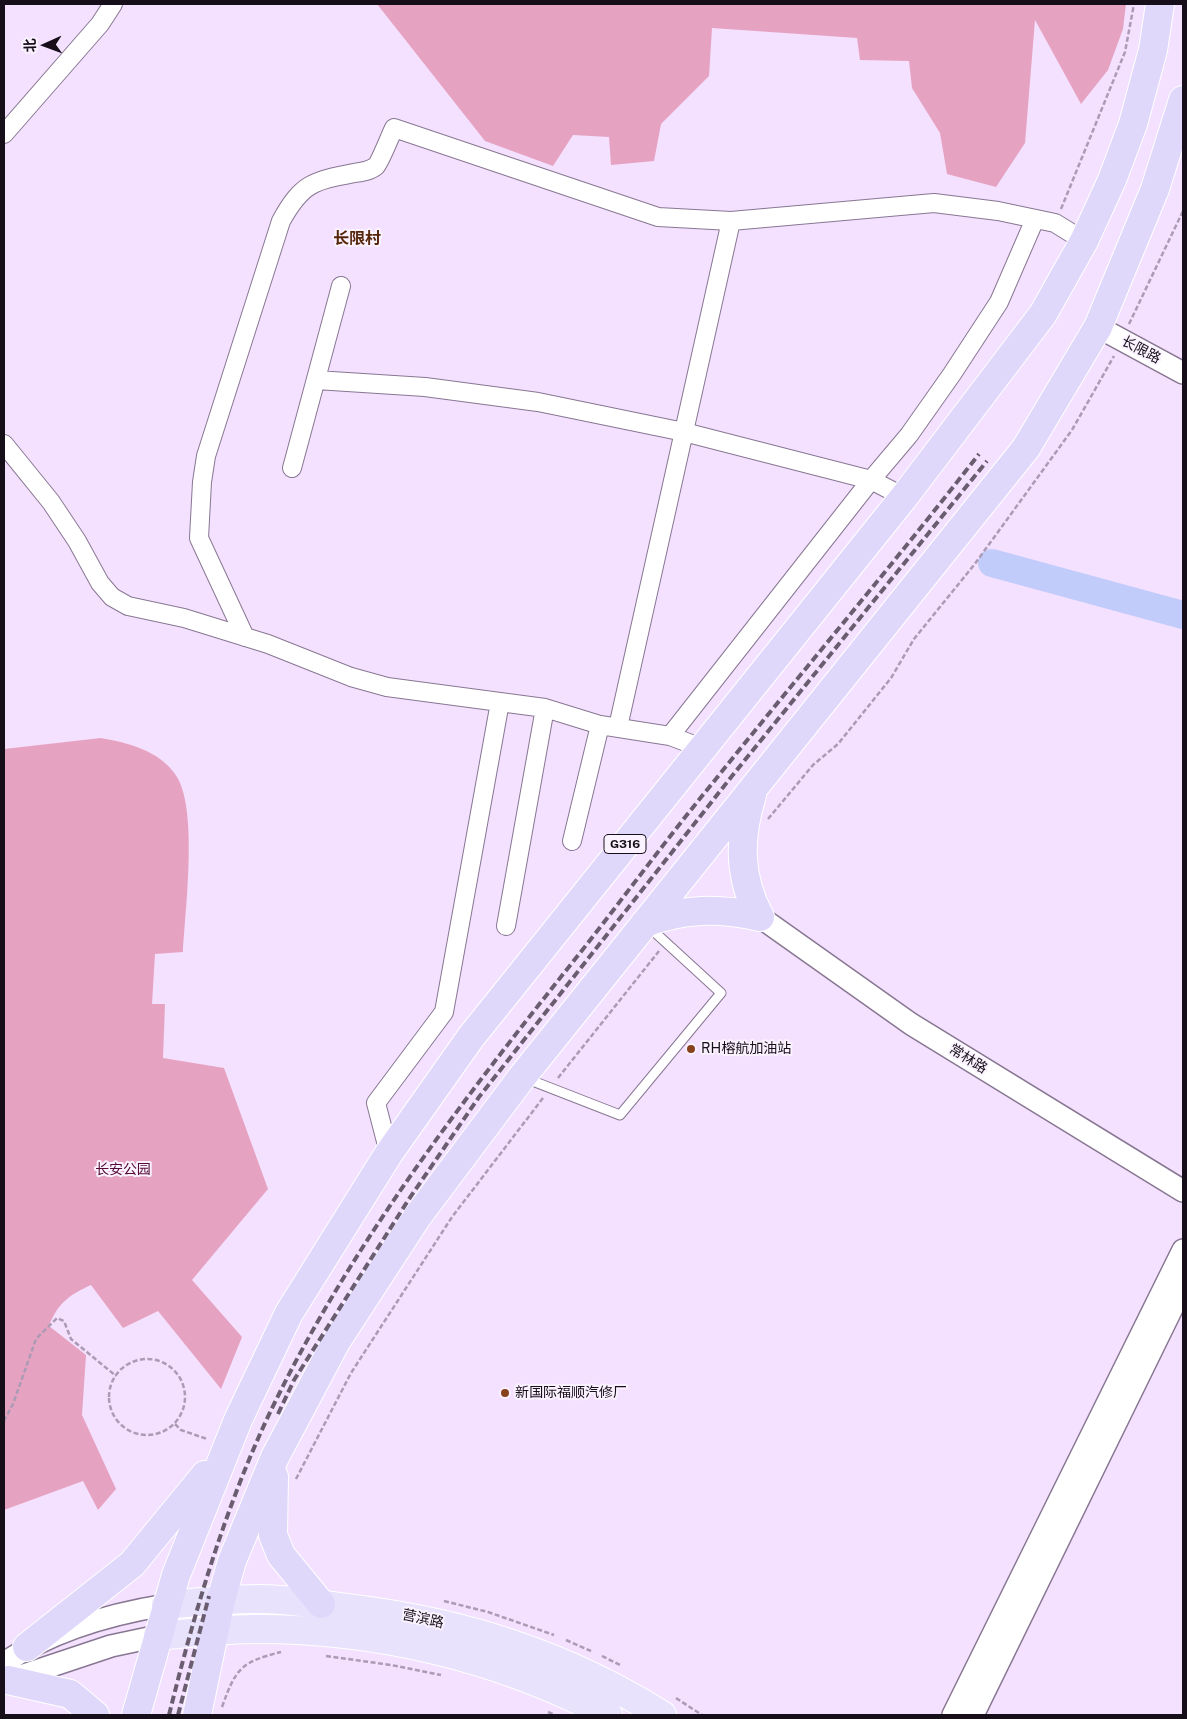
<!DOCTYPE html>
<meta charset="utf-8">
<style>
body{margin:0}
#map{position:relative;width:1187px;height:1719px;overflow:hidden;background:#f4e0ff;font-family:"Public Sans","Noto Sans SC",sans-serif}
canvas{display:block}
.frame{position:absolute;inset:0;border:5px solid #160f19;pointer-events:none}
.north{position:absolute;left:20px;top:20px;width:50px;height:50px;-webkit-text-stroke:4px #faf2ff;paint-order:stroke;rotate:268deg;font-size:14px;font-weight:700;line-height:20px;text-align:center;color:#160f19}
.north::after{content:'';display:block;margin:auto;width:18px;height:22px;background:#160f19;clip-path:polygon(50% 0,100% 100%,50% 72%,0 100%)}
</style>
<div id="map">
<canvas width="1187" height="1719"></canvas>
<div class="frame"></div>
<div class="north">北</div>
</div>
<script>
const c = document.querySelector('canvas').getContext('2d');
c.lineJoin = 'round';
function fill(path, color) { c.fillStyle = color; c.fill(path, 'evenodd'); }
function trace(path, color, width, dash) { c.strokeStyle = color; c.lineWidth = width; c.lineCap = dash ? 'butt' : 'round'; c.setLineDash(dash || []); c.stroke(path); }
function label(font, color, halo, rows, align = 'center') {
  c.font = font + ' "Public Sans","Noto Sans SC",sans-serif'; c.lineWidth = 4; c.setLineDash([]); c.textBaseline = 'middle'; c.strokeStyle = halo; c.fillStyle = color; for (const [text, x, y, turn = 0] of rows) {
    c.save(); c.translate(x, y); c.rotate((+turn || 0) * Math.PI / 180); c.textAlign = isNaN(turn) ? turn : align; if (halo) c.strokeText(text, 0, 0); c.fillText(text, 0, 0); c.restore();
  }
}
fill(new Path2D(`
 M377,4H1126L1123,29L1108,70L1081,104L1035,20L1025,143L996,187L947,174L940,133L912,88L909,61L860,60L857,38L712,28L709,76L661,124L654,161L611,165L609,137L573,135L553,166L485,141Z
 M101,738C128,743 158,750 175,774C199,806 185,911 183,952L155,954L152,1004H165L163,1058L224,1068L268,1189L192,1280L242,1337L221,1389L158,1311L123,1328L91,1285C69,1295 58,1303 49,1326L86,1355L82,1415L116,1489L98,1510L83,1481L4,1510V749Z`), '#e6a3c1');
trace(new Path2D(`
 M992,563L1183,615`), '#c2ccfb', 28);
const service = new Path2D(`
 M525,1078L620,1115L721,993L649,927`);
const minor = new Path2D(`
 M4,134L100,24L113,4
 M316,380L425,387L538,402L684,432L871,480L904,497
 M4,444L51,502L77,541L100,583L112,597L128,606L184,618L268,644L351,677L387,687L545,708L600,725L670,736L702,748
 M292,468L341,286
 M245,637L199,538L202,482L206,456L281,221C302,183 313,181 354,173C362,172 370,171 376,166C380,162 391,134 394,128L658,217L731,221L934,203L998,211L1055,223L1084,241
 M618,727L731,221
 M670,736L871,480L909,435L952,374L999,302L1035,219
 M572,841L600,725
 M506,926L545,708
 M389,1153L376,1103L444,1012L500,702`);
const tertiary = new Path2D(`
 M1098,327L1183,373
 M760,917L911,1024L1183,1191
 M4,1663C51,1631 110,1614 166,1605
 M6,1681L111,1646L158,1636
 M953,1715L1183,1250
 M973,1715L1183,1286`);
const primary = new Path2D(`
 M166,1605C197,1602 229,1599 260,1599C291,1599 323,1605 354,1609C466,1623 566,1655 662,1715
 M158,1636C191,1633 224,1629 257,1629C379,1629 500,1658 608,1715`);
const trunk = new Path2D(`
 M752,795C739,837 738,877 760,917
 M645,923C684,908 720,908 760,917
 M274,1477L273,1535L281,1555L321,1604
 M27,1647L132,1564L205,1475
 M8,1680L70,1694L95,1715
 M136,1715L176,1575L238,1420L289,1313L389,1153L471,1037L904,497L1043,314L1084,241L1112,180L1133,124L1153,50L1160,4
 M197,1715L221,1600L232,1561L275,1457L337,1340L417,1217L522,1077L1026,448L1098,327L1155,189L1183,100`);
trace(service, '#887792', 11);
trace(minor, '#887792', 20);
trace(tertiary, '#887792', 24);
trace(primary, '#fff', 30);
trace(trunk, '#fff', 30);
trace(new Path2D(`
 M1061,209L1125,52L1134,4
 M1129,324L1183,211
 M768,819L813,765L838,744L891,678L914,639L974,565L1072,430L1114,356
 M558,1078L659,951
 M109 1397a38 38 0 1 1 76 0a38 38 0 1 1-76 0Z
 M4,1421L13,1404L36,1339L57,1318L64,1321L71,1339L116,1376
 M175,1424L181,1430L207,1439
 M296,1479L351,1373L452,1217L543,1098
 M444,1601L488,1612L554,1635
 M566,1640L591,1651
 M326,1656L391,1665L441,1675
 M602,1656L620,1665
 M676,1698L702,1715
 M222,1707C236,1668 241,1662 281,1652
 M548,1712L555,1715`), '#ab9bb4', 2.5, [5, 2.5]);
trace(service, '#fff', 9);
trace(minor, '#fff', 18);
trace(tertiary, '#fff', 21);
trace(primary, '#e8e2fc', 28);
trace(trunk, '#e0d8fb', 28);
trace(new Path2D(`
 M278,1414L294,1380L409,1199L479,1097L732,776L987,461
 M169,1715C196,1606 229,1493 280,1392C360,1232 469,1092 580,953C624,897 666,840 711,785C800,674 892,566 979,454
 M178,1715L209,1596`), '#695d6f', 4, [8, 4]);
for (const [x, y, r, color] of [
 [691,1049,5,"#87421b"],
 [505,1393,5,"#87421b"]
]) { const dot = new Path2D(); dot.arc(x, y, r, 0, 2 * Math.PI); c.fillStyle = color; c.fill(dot); trace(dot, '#faf2ff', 2); }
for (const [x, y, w] of [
 [625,844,42]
]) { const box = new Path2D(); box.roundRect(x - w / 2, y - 9.5, w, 19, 4); c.fillStyle = '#faf2ff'; c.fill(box); trace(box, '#160f19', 1); }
label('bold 12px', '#160f19', null, [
 ["G316",625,844]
]);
label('14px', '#160f19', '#faf2ff', [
 ["长限路",1141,350,28],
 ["常林路",968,1059,32],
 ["营滨路",423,1619,12]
]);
label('14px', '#160f19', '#faf2ff', [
 ["RH榕航加油站",701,1049],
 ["新国际福顺汽修厂",515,1393]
], 'left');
label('14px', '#560b37', '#faf2ff', [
 ["长安公园",123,1170]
]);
label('bold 16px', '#56260b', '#faf2ff', [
 ["长限村",357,239]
]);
</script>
